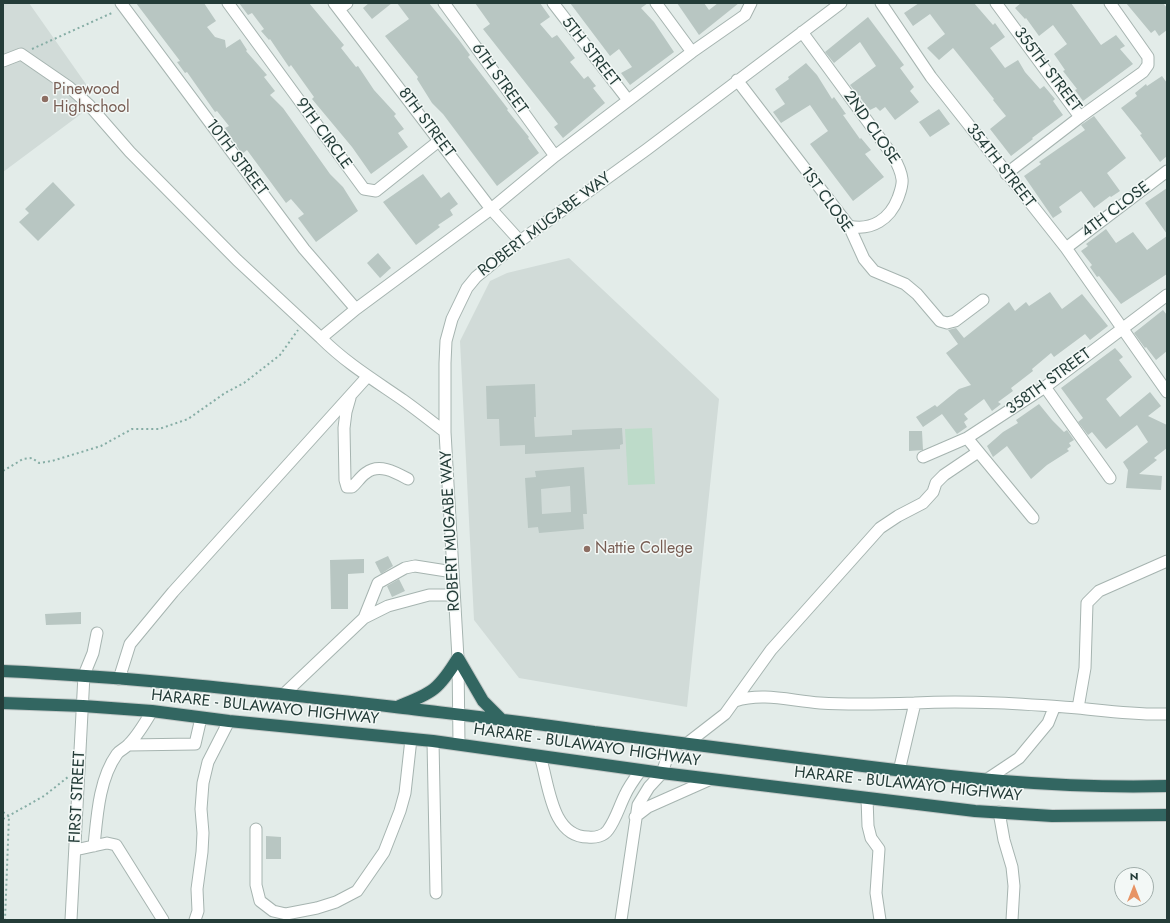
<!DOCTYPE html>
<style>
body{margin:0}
#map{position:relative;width:1170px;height:923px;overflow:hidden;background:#e3ece9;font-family:Jost,sans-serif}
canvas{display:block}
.frame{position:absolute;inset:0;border:4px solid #243c38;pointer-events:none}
.north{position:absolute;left:1114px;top:867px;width:40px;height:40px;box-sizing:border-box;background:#f3f8f6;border:1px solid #a0adaa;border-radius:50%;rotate:0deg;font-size:11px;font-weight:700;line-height:16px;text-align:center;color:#243c38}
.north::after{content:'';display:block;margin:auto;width:14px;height:18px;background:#e79465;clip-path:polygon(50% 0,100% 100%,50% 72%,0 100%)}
</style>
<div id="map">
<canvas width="1170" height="923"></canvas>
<div class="frame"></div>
<div class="north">N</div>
</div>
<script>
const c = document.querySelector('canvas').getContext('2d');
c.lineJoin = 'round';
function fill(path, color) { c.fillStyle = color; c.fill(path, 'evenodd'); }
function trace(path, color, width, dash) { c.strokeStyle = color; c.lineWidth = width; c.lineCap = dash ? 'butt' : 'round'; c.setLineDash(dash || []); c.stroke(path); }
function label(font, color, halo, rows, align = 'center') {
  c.font = font + ' Jost,sans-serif'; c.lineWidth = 3; c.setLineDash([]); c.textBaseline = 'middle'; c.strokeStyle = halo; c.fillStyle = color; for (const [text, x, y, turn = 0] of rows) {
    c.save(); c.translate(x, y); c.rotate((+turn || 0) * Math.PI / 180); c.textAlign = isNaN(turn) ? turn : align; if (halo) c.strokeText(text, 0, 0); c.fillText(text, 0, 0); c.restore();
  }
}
fill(new Path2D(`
 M3,3H29L88,87L85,111L3,172Z
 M569,258L719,399L687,707L519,678L474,620L460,341L490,281L507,273Z`), '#d1dbd8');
fill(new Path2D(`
 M652,428L655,484L628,485L625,429Z`), '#bddbc9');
fill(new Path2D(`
 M136,3H204L216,21L207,27L215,37L225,40L226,48L240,39L247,50L246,51L267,75L264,77L275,91L270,95L283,108L330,174L343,187L358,211L316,242L298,218L304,214L291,199L286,203L247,150L242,154L225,128L229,126L217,111L215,112L187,72L185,73L177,62L180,61Z
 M239,3H309L344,45L341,48L356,67L358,66L374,90L396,114L394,116L404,129L398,133L408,147L371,174L352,147L312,99L314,97L291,65L289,67L270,39L269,40L261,31L264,29L252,13L248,15Z
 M369,3H392L372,19L363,8Z
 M397,3H429L459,40L470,55L468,57L508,109L507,110L529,137L528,138L539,153L497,186L443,114L432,103L417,79L418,77L385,36L409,19Z
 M475,3H540L550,17L540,24L552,38L557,35L575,58L570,62L584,79L588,76L596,86L593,88L605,103L563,138L554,127L558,124L483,29L490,24Z
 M570,3H648L641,8L654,22L674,52L630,85L621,73L632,67L619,49L610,56Z
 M677,3H704L709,10L718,3H739L699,35Z
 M919,3H974L993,25L995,23L1005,37L990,48L1005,68L1018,60L1025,72L1040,89L1044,86L1055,99L1053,101L1063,115L1032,138L1033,139L1011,156L990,129L1006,116L993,100L994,99L953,48L939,60L927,48L945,34L930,14L913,26L904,13Z
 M1021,3H1071L1101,45L1116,35L1125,46L1120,49L1133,64L1083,101L1075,90L1077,89L1063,71L1065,70L1054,54L1067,44L1053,25L1039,36L1026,18L1025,19L1015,8Z
 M1126,3H1163L1167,8V30L1159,36L1155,30L1151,33Z
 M868,17L904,65L900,68L914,87L910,91L919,102L895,120L885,107L880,111L876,107L870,110L850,85L876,66L860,42L834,63L825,52Z
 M806,63L817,75L832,99L834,97L846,114L843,115L860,139L861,138L871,150L865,154L884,177L853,201L810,144L828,131L810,105L781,123L773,112L785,104L775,89L789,79L788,77Z
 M1162,76L1167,83V156L1160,162L1140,135L1142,134L1121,108L1137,96L1135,93L1146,84L1147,86Z
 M939,109L950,124L930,137L919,122Z
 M1094,116L1126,158L1107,173L1120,191L1111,197L1110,196L1094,208L1081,191L1059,207L1062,212L1053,218L1024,176L1041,164L1039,162L1085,130L1081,125Z
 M423,174L441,198L449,192L458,204L450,210L453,215L438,225L440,227L416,245L383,202Z
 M53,182L75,205L38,241L19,222L29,213L25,209Z
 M1167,188V234L1145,203Z
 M1106,229L1116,243L1133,232L1147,250L1167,236V274L1121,304L1099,276L1097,277L1090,267L1092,265L1081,251L1088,246L1086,244Z
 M378,253L391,268L380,278L367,263Z
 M1050,292L1062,309L1082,294L1108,326L1090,340L1085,334L1054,357L1051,353L1032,369L1033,371L1011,388L1013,391L998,402L1001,404L992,411L984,399L964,414L968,419L964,422L967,427L957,434L942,414L923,427L916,417L935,405L937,407L959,389L971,385L946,353L958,344L948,330L956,328L964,338L1009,302L1015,311L1026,302L1029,306Z
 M1163,310L1167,315V351L1156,360L1146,347L1145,348L1134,333Z
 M1115,348L1123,357L1119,360L1132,377L1106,399L1120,417L1150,392L1161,406L1148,416L1167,425V448L1154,458L1157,460L1139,474L1162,476L1161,490L1126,488L1128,470L1123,462L1148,442L1137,425L1106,449L1092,432L1088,435L1078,422L1083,418L1061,388Z
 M535,384L536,417H534L535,437L572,435V430L622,428L623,444L620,445V449L525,454V445L500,446L499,419H487L486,386Z
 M1039,404L1052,420L1064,432L1067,430L1074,440L1069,443L1071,446L1067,449L1069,451L1047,465L1031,479L1007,446L993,457L987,446L1003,432L1018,423L1016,420Z
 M909,431H922L923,450L909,451Z
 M584,467L587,514H583L584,529L539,533L538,527L528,528L525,478L536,477L535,471ZM570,486L571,512L542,514L541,489Z
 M388,556L393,566L381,574L375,562Z
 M364,559V573L348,574V609H331L330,560Z
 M399,579L405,591L392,597L387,586Z
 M81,612V624L46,625L45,614Z
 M266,836L281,837V859H266Z`), '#b8c6c2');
const minor = new Path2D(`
 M121,3L304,249L356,309
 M228,3L364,189L376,191L440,140
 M334,3L491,209L520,241
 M444,3L555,156
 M553,3L628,100
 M656,3L692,52
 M881,3L931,77L1066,248L1167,392
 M996,3L1080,117L1143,72L1148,65V57L1110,3
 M339,9L347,3
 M802,32L893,156C897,163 901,171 902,179C903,185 900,192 898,198C890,219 872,231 849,226
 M3,61L21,54L69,87L89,105L130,152L237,260L321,338
 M737,80L849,226L864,259L874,271L905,284L917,294L940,321L947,323L955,321L983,300
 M1006,174L1080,117
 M1066,248L1167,171
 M1045,387L1110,478
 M350,398L346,412L344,428L345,480L347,487H352C357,483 360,477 366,473C379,463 395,472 408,479
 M445,432C431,421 417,410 403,400C374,380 346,363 321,338L356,309L491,209L555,156L692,52L745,15L751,3
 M967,438L1033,518
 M923,457L967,438L1045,387L1167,295
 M364,618L378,583L405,568L415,566L453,572
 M119,679L130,644L173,592L367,377
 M285,693L364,618L388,606L429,595H454
 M735,701C763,692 791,701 820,703C852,705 884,704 915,703
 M1078,708L1085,668L1087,603L1099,591L1167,561
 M433,741L436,893
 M459,744L458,658L445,432V363L446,341L452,319L467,288L476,277L520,241L646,150L841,3
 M129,745L195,744L201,718
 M685,745L725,714L771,650L880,528L898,516L923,503L933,492L936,483L944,475L978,452
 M540,756C549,784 551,837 588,837C595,838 604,836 608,830C616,819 619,807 625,795C629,786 635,778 641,770
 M899,771L915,703C969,700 1025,704 1078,708C1108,711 1137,715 1167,714
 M986,780L1019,758L1048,723L1054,708
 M867,798L868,826L871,838L879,849L876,893L880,920
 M999,812L1004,840L1012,867L1014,886L1012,920
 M635,817L648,807L711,779
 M256,829V885L260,901L273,911L286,914L317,908L336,902L357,891L384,852L400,811L405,793L411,739
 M94,846C97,816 99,779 117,754C120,750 126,748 129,744C138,735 145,723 152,711
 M75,850L107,843L116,845L163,920
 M71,920L84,675L93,653L97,633
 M195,920L198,911L197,889L202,852L203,833L201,809L203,783L208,762L229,721
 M621,920L638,805L649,787L662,773L672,743`);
const highway = new Path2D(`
 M458,658L483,701L502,720
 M3,671C134,677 265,692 395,707C462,715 528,722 594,732C675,743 757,753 839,763C948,777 1057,789 1167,786
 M3,703L83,706L152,711L229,721L433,741L662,773L975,811L1052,816L1167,815
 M399,706C433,693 439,689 458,658`);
trace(minor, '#a6b4b0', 13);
trace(highway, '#c2c8c7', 14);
trace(new Path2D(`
 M32,49L114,12
 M3,471L23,459L32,458L39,463L52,461L101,446L132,429H159L188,419L225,393L244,383L280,355L298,330
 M3,812L9,816L5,920
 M3,819L44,796L68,777`), '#86ada5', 2, [2, 3]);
trace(minor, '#fff', 11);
trace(highway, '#326661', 12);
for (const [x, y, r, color] of [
 [45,99,4,"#8d6e63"],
 [587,549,4,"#8d6e63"]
]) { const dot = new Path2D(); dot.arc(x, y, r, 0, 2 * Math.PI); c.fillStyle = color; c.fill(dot); trace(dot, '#f3f8f6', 1.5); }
label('16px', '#243c38', '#f3f8f6', [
 ["5TH STREET",590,52,52],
 ["355TH STREET",1047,70,53],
 ["6TH STREET",499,79,54],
 ["8TH STREET",426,123,53],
 ["2ND CLOSE",871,128,55],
 ["9TH CIRCLE",323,134,54],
 ["10TH STREET",236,158,53],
 ["354TH STREET",1000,166,52],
 ["1ST CLOSE",826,200,54],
 ["4TH CLOSE",1116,210,-37],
 ["ROBERT MUGABE WAY",545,225,-37],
 ["358TH STREET",1049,382,-36],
 ["ROBERT MUGABE WAY",451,531,-93],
 ["HARARE - BULAWAYO HIGHWAY",265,708,6],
 ["HARARE - BULAWAYO HIGHWAY",587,746,8],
 ["HARARE - BULAWAYO HIGHWAY",908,785,6],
 ["FIRST STREET",78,797,-87]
]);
label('16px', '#785e54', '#f3f8f6', [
 ["Pinewood",53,90],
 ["Highschool",53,108],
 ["Nattie College",595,549]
], 'left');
</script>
